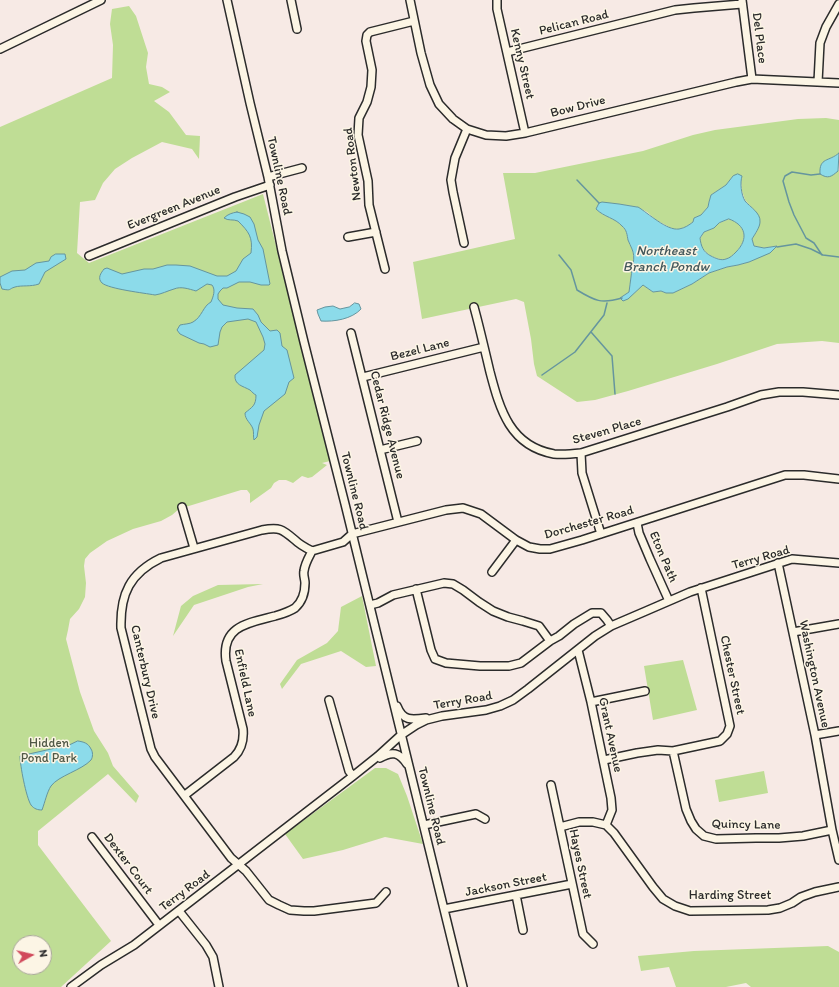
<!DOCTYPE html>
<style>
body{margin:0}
#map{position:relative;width:839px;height:987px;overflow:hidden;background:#f7eae5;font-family:Itim,sans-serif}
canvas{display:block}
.north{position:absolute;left:12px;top:935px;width:40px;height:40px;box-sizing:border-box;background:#fcf5e5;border:1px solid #a8a49b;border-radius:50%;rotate:82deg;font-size:11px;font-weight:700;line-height:16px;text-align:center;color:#2b2b2b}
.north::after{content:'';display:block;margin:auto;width:14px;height:18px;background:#d1495b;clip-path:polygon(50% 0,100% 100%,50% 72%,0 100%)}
</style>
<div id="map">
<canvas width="839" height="987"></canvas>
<div class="north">N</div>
</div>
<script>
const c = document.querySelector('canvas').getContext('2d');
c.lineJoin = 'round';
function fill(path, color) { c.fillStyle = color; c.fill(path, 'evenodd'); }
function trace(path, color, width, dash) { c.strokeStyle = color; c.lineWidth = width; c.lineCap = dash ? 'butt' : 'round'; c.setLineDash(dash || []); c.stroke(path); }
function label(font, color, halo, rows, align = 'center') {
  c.font = font + ' Itim,sans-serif'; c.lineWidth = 3; c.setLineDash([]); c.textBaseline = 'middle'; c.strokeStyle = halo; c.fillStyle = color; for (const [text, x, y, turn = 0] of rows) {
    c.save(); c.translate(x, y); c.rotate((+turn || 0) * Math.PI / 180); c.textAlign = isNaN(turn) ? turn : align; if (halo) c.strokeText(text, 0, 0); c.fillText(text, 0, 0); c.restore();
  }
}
fill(new Path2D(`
 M129,6L136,16L148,53L146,67L149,84L162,87L170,92L154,101L169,112L186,135L200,136L199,159L192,149L162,142L132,158L115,169L103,183L95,200L80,202L77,253L89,263L263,194L330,461L322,463L327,465L312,477L308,478L302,476L293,483L286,480H279L274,483L271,488L250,503V494L247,490H241L179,509L172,515L161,521L133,529L107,541L90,553L85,559L84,566L86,583L85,597L79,609L70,619L68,630L66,639L80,692L94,731L108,753L113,766L139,796L136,803L108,774L38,831V845L111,941L61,987H0V127L112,78L113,45L110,24L112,9ZM20,943H44V967H20Z
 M826,118L839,120V153L834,157L828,160L838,171L839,170V343L822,341L777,344L717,364L628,391L595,400L577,402L537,376L534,364L531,339L524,302L516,299L422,319L413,262L515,239L503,173H535L643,151L693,135L715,130L798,119ZM733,176H742L741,181L742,191L745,200L754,210L757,231L752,239L754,246L764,248L776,246L749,262L738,265L727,267L709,273L692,284L673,293H666L661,291L653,292L643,285L632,295L620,298L629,292C630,287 630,282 631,277C632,267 636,258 632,249C631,246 629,243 628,240C627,235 627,230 622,226C615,218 604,217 596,209L599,203L619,204L637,207L647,212L656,220L673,229H679L686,227L693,222L694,218L701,215L708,207L709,202L711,195L726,185Z
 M729,219C746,225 749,239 736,252C733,255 730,258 726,259C718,261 706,254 702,248C700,245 700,241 700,239L704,232L714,228L719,223Z
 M263,584L248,587L194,605L173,636L181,606L193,596L218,585Z
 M362,596L376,666L366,667L341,651L301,664L282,689L280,684L297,660L327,643L338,631L341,607Z
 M683,660L697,710L653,720L644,666Z
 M375,768H386L398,774L407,796L423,844L385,837L343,850L303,859L285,834Z
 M764,771L768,793L719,802L715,780Z
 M828,946L839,952V987H751L746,983L726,987H676L669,967L641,971L638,956L694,951Z`), '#bfdd95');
const water = new Path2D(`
 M839,153L838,171C831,177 828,179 820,174C819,157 829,162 839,153Z
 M738,174L742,176C740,183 741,194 745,201C750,207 761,213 760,222C760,227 755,234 752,239L754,246L764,248L777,246L770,253L749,262L738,265L727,267L709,273L692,284L673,293H666L661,291L653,292L643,285L628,299L623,301L620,298L629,292C630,287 630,282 631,277C632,267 636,258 632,249C631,246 629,243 628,240C627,235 627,230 622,226C615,218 604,217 596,209L599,203L602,202L619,204L637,207H638C648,213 667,231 679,229C685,228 689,225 693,222L694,218L701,215L708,207L709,202L711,195L726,185L733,176ZM729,219C746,225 749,239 736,252C733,255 730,258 726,259C721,261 715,258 711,256C703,252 701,246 700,238L704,232L714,228L719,223Z
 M237,212L244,214L250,217L254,224L258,240L263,249L270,284L269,285H261L250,282H239L227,288H223L220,291L218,294V299L223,305L237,308L253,309L258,315L261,322L270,331L277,330L280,333L282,346L287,350L294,378L289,382L285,394L264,411L259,425L257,437L254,440C253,436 254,433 253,429C251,423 245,420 245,413C252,407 256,406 256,395C255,395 251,391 250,390C243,386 234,385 235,375L264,350L265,344L263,337L256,322L248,319L227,322L222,327L220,332L218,345L210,347L204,344L199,343L180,334L177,330L180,325C184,324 190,324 193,322C202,317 203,306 211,302C213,297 216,290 212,285L207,284L196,291C189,289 181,286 174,289C167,291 162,294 155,295C144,293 109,289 102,283C97,278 101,273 104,269L107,268L122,274L144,269H153L167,265H176L190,266L217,276H227L236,271L243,259L251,253C253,237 249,232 238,221C233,219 228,221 224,218C228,214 232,213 237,212Z
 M56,254H65L66,259L45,272L39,284C30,287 22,285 15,287C8,289 12,291 2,289L0,283V277L12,271L25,270L36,263L49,261L51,257Z
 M355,303L359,304L361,309C352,319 334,322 321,321L318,314L317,310L325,307L333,306L340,309L349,307Z
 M78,741C84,742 88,743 91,749C93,752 93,757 91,760C82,770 58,776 51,786C47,792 45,802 42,810C38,810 34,809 31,805C26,797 20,765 20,756L69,745Z`);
fill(water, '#8cdbea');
trace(water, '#65959e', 1);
trace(new Path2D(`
 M820,174L811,175L792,172L785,176L783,181L789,202L794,215L806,238L814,243L822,255
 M577,180L599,203
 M777,247L796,244L811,249L823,255L839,257
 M559,255L571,270L577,290C595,301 601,304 622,298
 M591,332L612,356L615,394
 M542,375L575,352L604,315L607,303`), '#65959e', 1.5);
const minor = new Path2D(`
 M227,0L250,103L268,177L282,251L304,342L345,504L463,987
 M291,0L297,29
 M410,0L421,53L430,85L439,104L453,119L467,129L486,135L506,136L525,133L736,82L752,79L839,83
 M497,0V9L525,133
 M742,0L752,79
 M0,49L101,0
 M507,52L675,10L694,8L742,4
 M818,82L820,43L826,27L839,4
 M268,177L302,168
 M348,237L376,232
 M464,243L453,192L451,180L455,158L467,129
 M89,256L235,197L270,185
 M385,269L369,205L368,181L358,135L359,118L367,102L371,87L372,70L366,41L367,35L370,32L414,21
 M474,307C480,329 485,351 490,372C500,410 510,446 554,454C563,455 572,454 581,453L727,407L761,395L779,392H803L839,395
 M351,333L398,522
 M363,377L484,347
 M380,450L417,441
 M581,453L582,473L601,534
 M182,507L194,548
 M637,523L639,533L650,559L669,601
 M778,563L815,735L832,830L839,860
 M492,572L516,540
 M416,589L431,650L435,659L446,663L480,666H509L521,663L550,641
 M370,605L378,603L393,595L444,583L453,584L463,590L479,602L493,611L508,617L523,621L539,626L550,641L559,636L574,624L592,613H601L607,620L611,626
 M793,632L839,624
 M578,650L591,702L611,798L612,810L606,825
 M329,700L349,771L353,776
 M591,702L645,691
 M397,706C403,721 411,720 426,718
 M815,735L839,731
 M673,751L686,809L691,821L696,829L704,836L716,839L756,838H779L803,836L832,830
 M380,758C392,751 399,752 407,764
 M604,760L637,753L658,750L673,751L720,741L727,734L730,726L701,588
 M551,785L583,934L593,944
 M185,795L234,757C242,749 244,740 243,729L226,661C221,626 248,623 275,616C282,614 289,612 295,608C303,601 305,592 305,583C305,579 303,575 304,571C305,563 309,557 312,551
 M424,825L476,814L485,819
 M560,827L579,822H593L606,825L614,833L653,887L663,899L675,906L690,911L768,910L780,908L792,903L801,897L815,892L839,887
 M92,837L159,925
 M386,892L376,903L314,911H304L290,910L279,905L269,900L246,871L231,858L155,757L151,749L121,628C120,594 130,573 161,558L262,530C280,527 282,529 295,540C300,545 306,548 312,551L343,542L352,534L446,510L463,508L481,514L516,540L529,547L540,549H550L582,540L785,475H804L839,479
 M516,895L523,930
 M444,909L572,884
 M179,911L206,945L213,957L219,987
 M71,987L101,965L134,945L353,776L378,756L401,735L416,725L426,720L442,716L486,710L500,706L513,700L528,689L595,636L611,626L646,611L690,592L792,559L839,563`);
trace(minor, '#2b2b2b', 10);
trace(minor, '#fcf5e5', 7);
label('13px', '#2b2b2b', '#fcf5e5', [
 ["Pelican Road",574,23,-14],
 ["Del Place",759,38,83],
 ["Kenny Street",522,64,77],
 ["Bow Drive",578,107,-14],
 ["Newton Road",353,164,-97],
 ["Townline Road",279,176,78],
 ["Evergreen Avenue",174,208,-22],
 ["Bezel Lane",420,350,-14],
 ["Cedar Ridge Avenue",387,425,76],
 ["Steven Place",607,431,-16],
 ["Townline Road",354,491,76],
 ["Dorchester Road",589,523,-16],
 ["Eton Path",663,557,67],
 ["Terry Road",761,558,-16],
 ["Canterbury Drive",145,672,77],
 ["Washington Avenue",814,674,78],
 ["Chester Street",732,675,78],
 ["Enfield Lane",245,683,78],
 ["Terry Road",463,701,-10],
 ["Grant Avenue",610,735,78],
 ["Townline Road",431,806,76],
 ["Quincy Lane",746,825,1],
 ["Dexter Court",128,864,53],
 ["Hayes Street",580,864,78],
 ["Jackson Street",506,885,-11],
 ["Terry Road",185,891,-37],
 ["Harding Street",730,896]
]);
label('13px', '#505846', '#fcf5e5', [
 ["Hidden",49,744],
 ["Pond Park",49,759]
]);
label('italic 14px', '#43575b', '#fcf5e5', [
 ["Northeast",666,251],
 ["Branch Pondw",666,267]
]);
</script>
